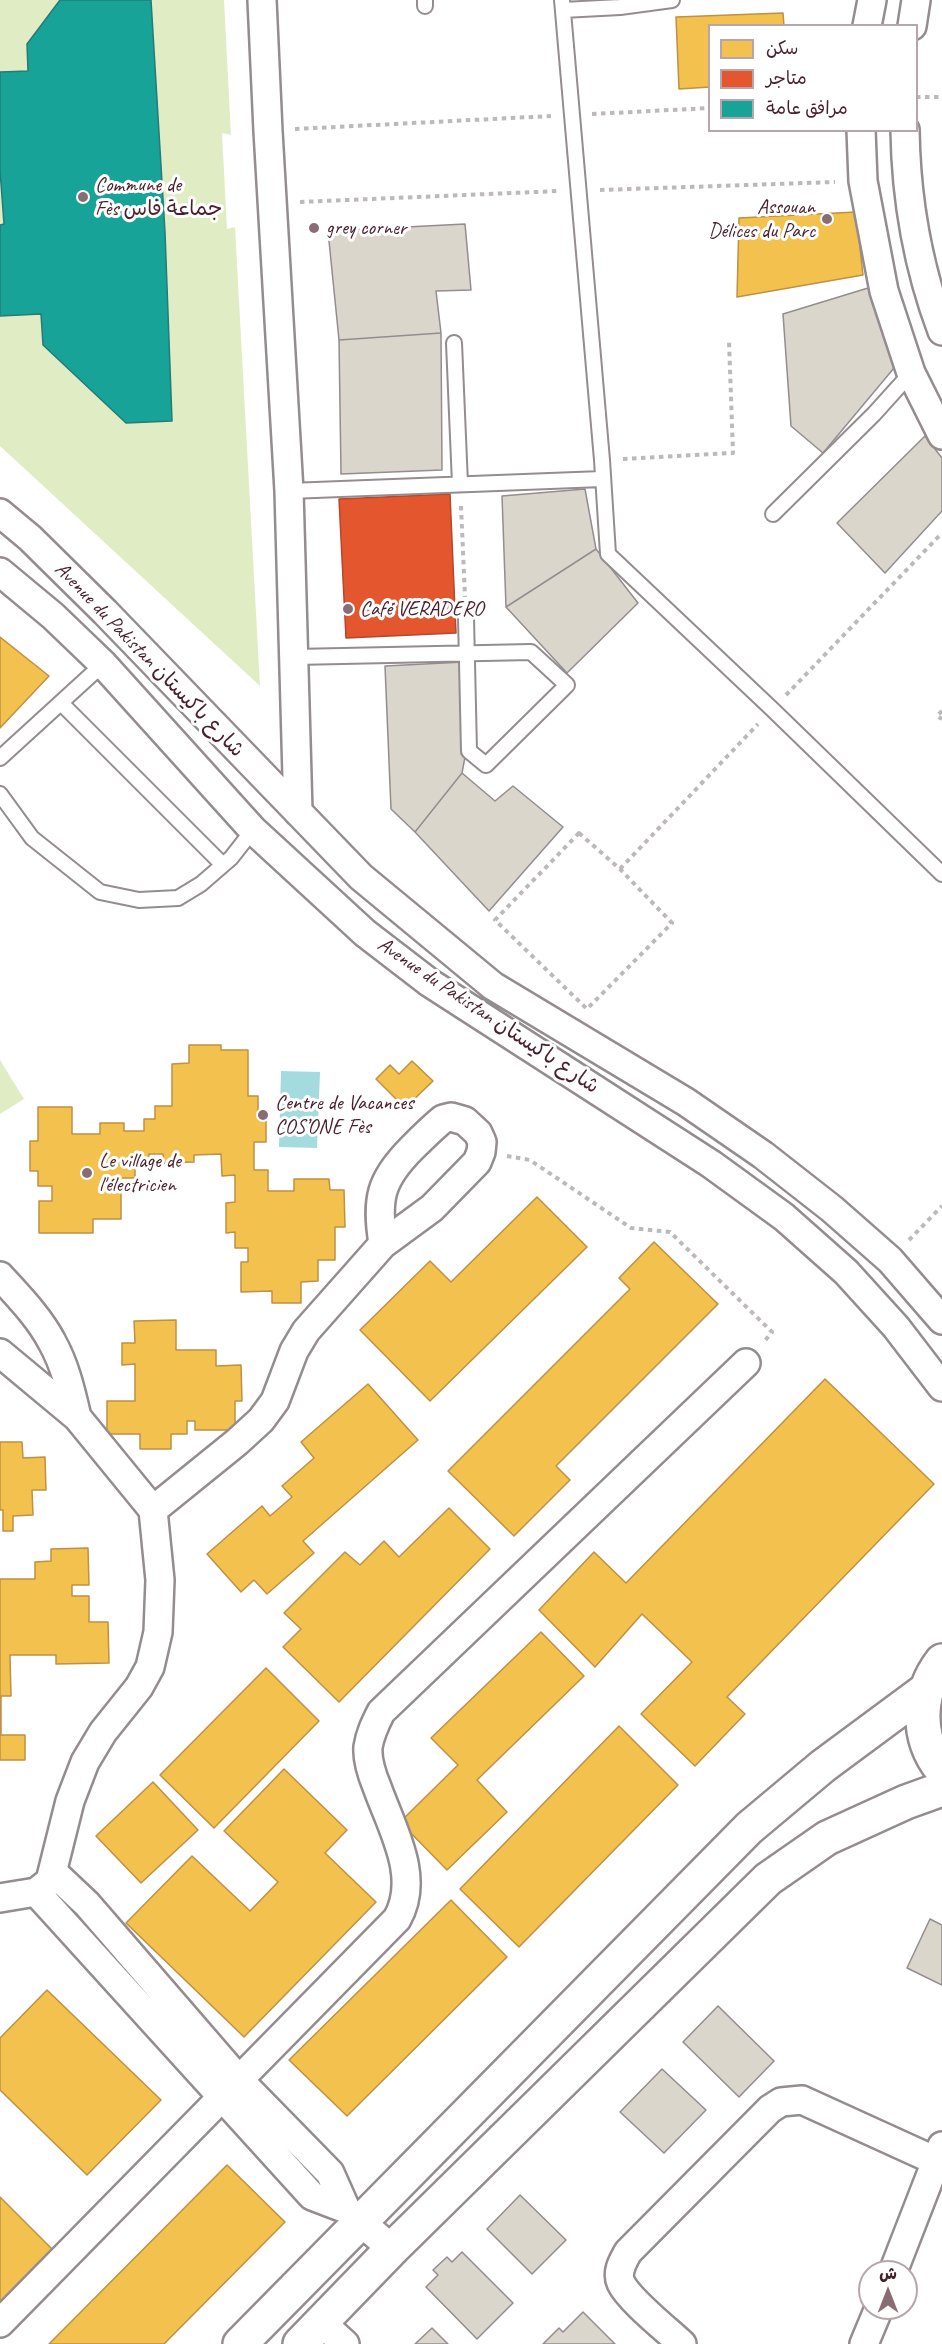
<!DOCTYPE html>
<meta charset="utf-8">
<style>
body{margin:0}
#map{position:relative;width:942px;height:2344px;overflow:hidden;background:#fff;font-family:Caveat,"Playpen Sans Arabic",sans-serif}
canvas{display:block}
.legend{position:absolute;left:708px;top:24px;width:210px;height:108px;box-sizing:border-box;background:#fff;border:2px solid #b7a5aa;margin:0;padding:8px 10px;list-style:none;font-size:18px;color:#4a1f2b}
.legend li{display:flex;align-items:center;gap:12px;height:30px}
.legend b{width:30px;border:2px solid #b7a5aa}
.north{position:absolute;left:858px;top:2260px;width:60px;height:60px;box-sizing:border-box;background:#fff;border:2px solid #b7a5aa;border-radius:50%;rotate:0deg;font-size:16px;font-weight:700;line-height:24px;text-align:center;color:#4a1f2b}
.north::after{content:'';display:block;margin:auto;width:21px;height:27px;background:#896d75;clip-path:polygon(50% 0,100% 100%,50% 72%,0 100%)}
</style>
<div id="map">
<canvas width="942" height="2344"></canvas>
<ul class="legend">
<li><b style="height:16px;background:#f2c14e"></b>سكن</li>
<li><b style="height:16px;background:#e4572e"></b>متاجر</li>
<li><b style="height:16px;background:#17a398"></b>مرافق عامة</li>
</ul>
<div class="north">ش</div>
</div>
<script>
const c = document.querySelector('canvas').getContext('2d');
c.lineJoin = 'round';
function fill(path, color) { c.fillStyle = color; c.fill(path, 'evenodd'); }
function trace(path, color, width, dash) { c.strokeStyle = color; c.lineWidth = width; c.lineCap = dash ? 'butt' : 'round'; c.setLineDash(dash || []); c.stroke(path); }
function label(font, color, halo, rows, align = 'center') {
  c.font = font + ' Caveat,"Playpen Sans Arabic",sans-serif'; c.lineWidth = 6; c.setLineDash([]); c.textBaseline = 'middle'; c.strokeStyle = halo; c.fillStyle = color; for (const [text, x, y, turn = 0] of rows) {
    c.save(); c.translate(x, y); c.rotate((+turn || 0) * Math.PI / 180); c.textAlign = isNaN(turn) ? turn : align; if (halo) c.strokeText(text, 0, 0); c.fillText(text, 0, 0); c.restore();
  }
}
fill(new Path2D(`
 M0,0H224L231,135L222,133L227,229L235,227L260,686L0,446Z
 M0,1060L24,1099L0,1114Z`), '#e0edc4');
fill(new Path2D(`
 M281,1071L320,1072L317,1148L279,1147Z`), '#a3dbdf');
const homes = new Path2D(`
 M783,13L784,26H710V87L679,89L676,17Z
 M856,212L863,275L737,297L739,218Z
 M0,637L49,676L0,728Z
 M189,1045H221V1050H248V1096H258V1112H266V1142H254V1170H268V1191H294V1179H329L330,1190H344L345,1227H335V1260H318V1281L301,1282V1303H272V1291L241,1292V1262H248V1248H235V1232L226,1233V1203L235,1202V1175L222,1176L221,1154L194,1155V1162L164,1163L163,1154H149V1166H135V1178H121V1219H93V1233H39V1201H52V1186H38V1171H30V1141H38V1107H72V1134H100V1123H124V1131H144V1119H155V1106H172V1064L189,1063Z
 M412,1061L433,1081L405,1108L376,1079L390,1065L399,1074Z
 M537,1197L587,1247L430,1401L360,1330L430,1261L451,1282Z
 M654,1242L718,1304L556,1466L570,1480L514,1536L448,1471L630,1289L619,1278Z
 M176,1320V1350H216V1366L241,1365L242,1401H235V1430H195V1421H187V1434H171V1449H140V1434H107V1401H135V1364L122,1365V1343H135L134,1321Z
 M825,1379L934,1484L727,1697L745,1714L695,1766L641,1714L692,1662L642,1614L595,1667L539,1610L594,1552L626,1583Z
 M368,1384L418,1440L303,1541L314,1553L267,1594L254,1580L241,1592L207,1554L262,1506L270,1516L292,1497L282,1486L314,1458L301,1442Z
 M0,1442H22L23,1458L45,1457L46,1490H32L33,1515L13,1516V1531H3V1510H0Z
 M449,1508L490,1549L339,1702L283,1647L301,1629L284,1613L345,1552L360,1565L384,1541L399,1557Z
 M88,1548L89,1585H72V1596H89V1622H108L109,1663L56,1664V1655H10L11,1696H1V1735H25V1760H0V1579H35V1562L51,1561V1549Z
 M541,1632L584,1676L477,1780L507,1812L447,1870L400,1822L458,1765L431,1738Z
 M266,1668L319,1721L214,1828L160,1775Z
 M619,1726L678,1785L519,1947L460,1889Z
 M284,1769L347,1830L325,1853L376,1902L244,2037L126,1923L192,1856L250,1911L278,1882L224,1831Z
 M153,1782L198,1830L141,1883L96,1836Z
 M451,1900L507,1957L347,2116L289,2060Z
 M47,1990L161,2100L87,2175L0,2090V2038Z
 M227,2165L285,2222L164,2344H49Z
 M0,2197L58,2255L0,2313Z`);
fill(homes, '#f2c14e');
trace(homes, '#c09044', 1.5);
const shops = new Path2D(`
 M450,494L456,633L346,638L339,499Z`);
fill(shops, '#e4572e');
trace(shops, '#b6462d', 1.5);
const public = new Path2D(`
 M60,0H151L165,232L172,421L126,423L43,345L41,314L0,316V225L4,224L0,170V72L28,71L27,44Z`);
fill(public, '#17a398');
trace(public, '#267b77', 1.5);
const building = new Path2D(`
 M465,224L471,290L436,291L441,333L339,340L328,231Z
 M868,288L894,368L823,453L791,426L783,314Z
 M441,333L442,470L341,474L339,340Z
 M925,436L942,458V511L885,573L837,523Z
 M585,489L596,549L506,607L502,496Z
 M596,549L638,603L567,673L506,607Z
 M464,662L465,757L462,773L415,832L391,809L385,666Z
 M462,773L495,801L513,786L563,827L489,911L415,832Z
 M930,1919L942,1925V1985L907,1968Z
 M718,2006L774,2061L739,2097L683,2042Z
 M662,2069L706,2110L664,2153L620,2112Z
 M520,2195L566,2240L532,2274L487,2229Z
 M462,2252L513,2303L477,2339L426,2287L438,2275L433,2270L447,2257L452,2262Z
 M583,2312L615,2344H543L559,2328L563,2332Z
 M432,2328L448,2344H415Z`);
fill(building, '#dbd6cc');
trace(building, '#948c8e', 1.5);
const service = new Path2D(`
 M425,0V6
 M562,0L602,460L608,554L772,709L942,874
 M563,10L620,7L672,0
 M454,343L460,484
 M289,491L602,479
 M773,514L874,414L911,373
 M295,657L531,652L567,685L486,765L469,751L466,618
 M61,703L223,865
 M0,758L103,664
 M0,794L32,838L100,892L139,900L178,898L201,884L231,858L253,830`);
const minor = new Path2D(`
 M262,0L268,131L289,491L298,812
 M867,26L872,0
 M912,26L916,0
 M861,130L863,181L884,291L911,373L942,435
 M905,130C906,199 918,267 942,331
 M0,513L30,538L105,612L361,877L493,986L686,1102L763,1155L832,1209L890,1260L942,1320
 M0,572L53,616L103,664L253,830L365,933L430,983L711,1164L784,1217L846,1272L896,1327L942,1387
 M0,1276C18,1296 39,1317 52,1342C65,1365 71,1391 77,1417
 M0,1353L77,1417L153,1510L160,1580L158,1632L150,1667L139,1687L103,1732L85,1762L70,1801L50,1881L36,1892L0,1898
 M153,1510L237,1442L261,1420L275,1401L294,1351L306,1331L383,1244L432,1208L477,1162L481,1152L482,1142L478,1133L465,1121L451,1117L443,1119C432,1128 422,1138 412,1148C380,1180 376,1199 383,1244
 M53,1872L87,1904L240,2081L330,2173L346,2209
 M36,1892L312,2196L346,2209L392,2249
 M893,2272L942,2146
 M0,2323L397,1919C421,1877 392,1829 377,1787C372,1775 367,1760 368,1747C370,1734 375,1724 381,1712L746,1363
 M322,2323L345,2344
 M682,2344C667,2330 629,2300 621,2283C616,2272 623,2261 628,2252L770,2109L781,2102L802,2100L936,2161
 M864,2344L879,2308`);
const secondary = new Path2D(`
 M942,1661C917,1693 916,1738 942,1770
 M240,2344L749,1828L823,1766L927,1689
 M300,2344L392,2249L768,1879L827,1838L906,1802L942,1789`);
trace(service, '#948c8e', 18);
trace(minor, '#948c8e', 32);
trace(secondary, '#948c8e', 38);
trace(new Path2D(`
 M916,97H942
 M592,114L710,108
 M295,129L551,116
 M600,190L835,182
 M300,202L559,191
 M623,459L733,453L729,341
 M461,506L465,597
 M786,695L942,533
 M942,711L937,716L942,719
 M579,833L620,869L672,923L587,1009L495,920Z
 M620,869L758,724
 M507,1156L530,1160L631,1228L670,1232L772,1332L764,1342
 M909,1240L942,1206`), '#bdb8b9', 4, [4.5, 4.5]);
trace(service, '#fff', 14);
trace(minor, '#fff', 27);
trace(secondary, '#fff', 33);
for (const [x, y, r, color] of [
 [83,197,6,"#896d75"],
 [827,219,6,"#896d75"],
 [314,228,6,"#896d75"],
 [348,609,6,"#896d75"],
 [263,1115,6,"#896d75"],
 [87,1173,6,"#896d75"]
]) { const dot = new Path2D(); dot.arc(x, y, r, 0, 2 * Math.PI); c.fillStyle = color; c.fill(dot); trace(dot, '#fff', 2); }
label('21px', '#4a1f2b', '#fff', [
 ["Commune de",95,185],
 ["Fès جماعة فاس",95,209],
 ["Assouan",815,207,"right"],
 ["Délices du Parc",815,231,"right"],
 ["grey corner",326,228],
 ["Café VERADERO",360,609],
 ["Centre de Vacances",275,1103],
 ["COS’ONE Fès",275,1127],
 ["Le village de",99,1161],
 ["l'électricien",99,1185]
], 'left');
label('21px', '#4a1f2b', '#fff', [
 ["Avenue du Pakistan شارع باكيستان",149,660,46],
 ["Avenue du Pakistan شارع باكيستان",488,1016,34]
]);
</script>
